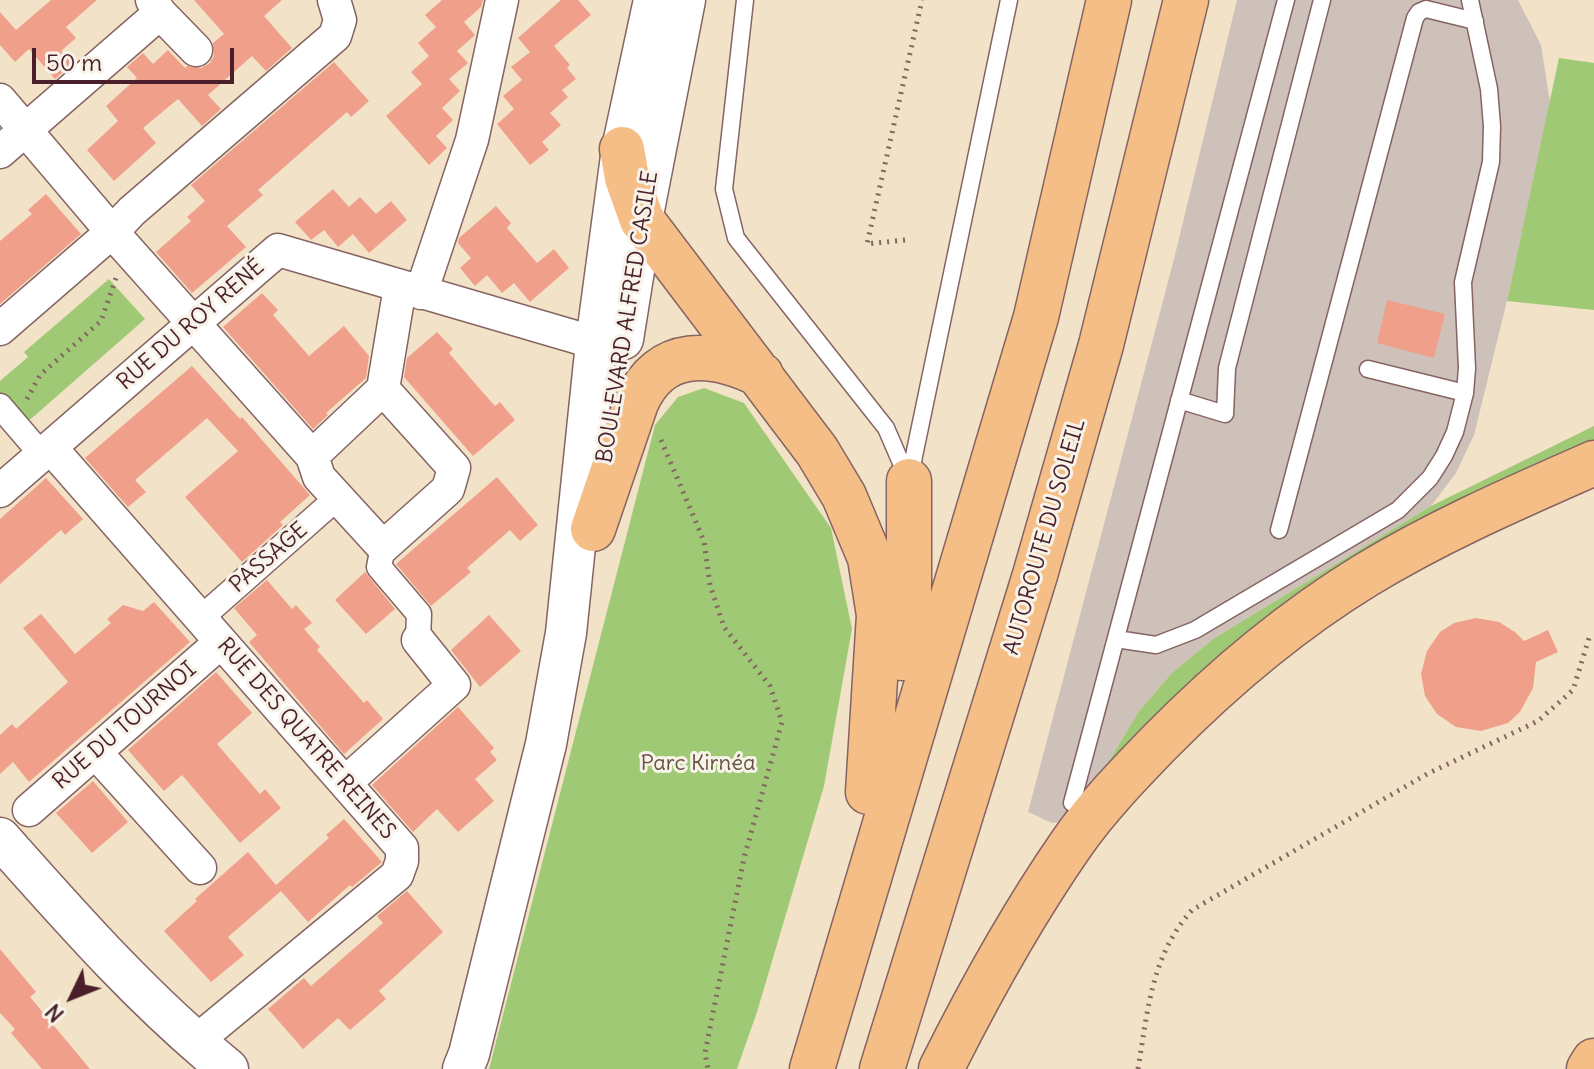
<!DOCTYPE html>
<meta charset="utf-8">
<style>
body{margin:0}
#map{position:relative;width:1594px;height:1069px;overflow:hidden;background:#f2e3c8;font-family:Delius,sans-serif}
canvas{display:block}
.north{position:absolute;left:32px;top:957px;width:80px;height:80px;-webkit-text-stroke:6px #f7f3e8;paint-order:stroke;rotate:227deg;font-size:22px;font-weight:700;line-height:32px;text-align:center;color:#4a1f2b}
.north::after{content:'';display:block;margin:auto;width:28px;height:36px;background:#4a1f2b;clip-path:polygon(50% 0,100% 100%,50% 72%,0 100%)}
.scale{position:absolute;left:32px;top:48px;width:202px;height:36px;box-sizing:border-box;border:4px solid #4a1f2b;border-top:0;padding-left:10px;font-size:24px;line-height:28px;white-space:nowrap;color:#4a1f2b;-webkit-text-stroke:6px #f7f3e8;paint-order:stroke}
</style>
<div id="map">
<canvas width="1594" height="1069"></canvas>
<div class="north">N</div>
<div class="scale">50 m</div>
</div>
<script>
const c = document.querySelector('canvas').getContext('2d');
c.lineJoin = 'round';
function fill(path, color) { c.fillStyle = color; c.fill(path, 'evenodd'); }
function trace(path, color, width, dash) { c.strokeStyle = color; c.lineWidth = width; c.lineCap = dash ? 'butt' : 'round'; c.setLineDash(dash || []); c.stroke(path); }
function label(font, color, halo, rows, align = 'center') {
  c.font = font + ' Delius,sans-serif'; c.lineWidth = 6; c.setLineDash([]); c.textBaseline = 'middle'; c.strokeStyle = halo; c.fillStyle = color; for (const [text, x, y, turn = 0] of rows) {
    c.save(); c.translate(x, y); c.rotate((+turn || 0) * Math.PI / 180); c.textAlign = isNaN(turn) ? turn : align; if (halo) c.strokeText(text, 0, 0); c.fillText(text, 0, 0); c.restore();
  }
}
fill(new Path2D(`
 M1237,0H1518L1541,45L1550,102L1507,301L1474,435L1456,473L1431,506L1213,639L1172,673L1139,711L1073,821L1052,823L1028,812L1174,259Z`), '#cec1ba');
fill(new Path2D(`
 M1559,58L1594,63V310L1507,301Z
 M109,279L145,319L24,425L0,397V381L28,357L24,352Z
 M704,388L744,403L831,528L852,629L824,786L757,1012L737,1069H489L655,425L678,397Z
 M1594,426V455L1484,503L1073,821L1139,711L1172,673L1213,639L1431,506Z`), '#a0c975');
fill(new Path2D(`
 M51,0H97L66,27L76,38L61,51L72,64L55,79L29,49L15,62L0,45V12L16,30Z
 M194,0H282L264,16L292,48L266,71L252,56L208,95L221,109L202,126L178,99L143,128L156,143L114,181L87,150L118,121L106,106L137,78L127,67L143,53L153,64L168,50L185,68L187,66L201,68L210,63L214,56L213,43L224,34Z
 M442,0H483L481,7L464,22L475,35L457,51L468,63L449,79L460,91L442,108L453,120L436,136L447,148L429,165L386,116L422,84L411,72L429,56L418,43L436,27L425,15Z
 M561,0H578L591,15L554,46L570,65L567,68L576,79L562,90L568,97L550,113L561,125L542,142L549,150L530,165L497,124L514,109L503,96L522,80L511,67L530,52L518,38Z
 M334,62L369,101L351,117L347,112L258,190L263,195L227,226L246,247L192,293L156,252L191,221L187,217L205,201L191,185Z
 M333,189L349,207L360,197L376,214L391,201L407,220L369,253L353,234L338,247L324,230L311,240L295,222Z
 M46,194L81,234L0,304V241L32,214L28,210Z
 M496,206L511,223L507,228L537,263L554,249L569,268L530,302L514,283L502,293L487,275L475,286L460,268L471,258L458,243L459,238Z
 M262,293L278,310L273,315L309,356L344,326L369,356L366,378L326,413L328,415L313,429L223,327Z
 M1387,300L1445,314L1434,358L1377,343Z
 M437,332L453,349L449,353L479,388L495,406L500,402L515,420L473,456L404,377L407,358Z
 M192,366L240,419L242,417L310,495L280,522L283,525L242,562L185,497L238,451L207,418L135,480L146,492L128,507L85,458Z
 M497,477L538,525L520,541L510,530L467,568L471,572L431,606L396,564Z
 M46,478L83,519L65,535L61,530L0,584V519Z
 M365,572L395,609L366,634L335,600Z
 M267,580L292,609L296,605L312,623L304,629L320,647L317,650L364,703L367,700L383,719L344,754L249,642L257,635L234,608Z
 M154,602L190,642L29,782L13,762L0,774V735L12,724L16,729L68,682L23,628L41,614L75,654L111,623L107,619L123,605L143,611Z
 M489,615L521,651L480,687L451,650Z
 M1476,618L1499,622L1515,632L1524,641L1548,630L1558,652L1536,662L1533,688L1520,712L1508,723L1481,731L1456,727L1437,714L1425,696L1421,674L1427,651L1440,632L1454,623Z
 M216,672L252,713L217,744L260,794L265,789L281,808L240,843L182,775L164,791L128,750Z
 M458,707L494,748L490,752L497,760L475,779L494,801L458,832L437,809L413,832L372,785Z
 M93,781L128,822L92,853L56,813Z
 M344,819L382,862L352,887L350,885L308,922L281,891L228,937L244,955L211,982L164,931L197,901L195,899L248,852L276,885L329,838L326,835Z
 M407,891L443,932L379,991L386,999L350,1030L338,1018L303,1049L268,1009L304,978L311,986L383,923L377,916Z
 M0,949L36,992L30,997L90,1069H42L11,1033L15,1029L0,1013Z`), '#f09f8b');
const service = new Path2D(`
 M745,0L724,189L736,238L886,428L908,479
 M1368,369L1465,393
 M1179,400L1225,414L1227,368L1322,0
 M909,480L1009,0
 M1279,530L1415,18L1419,12L1426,9L1475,21
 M1116,639L1156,645L1195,630L1398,510L1430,478L1444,456L1455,432L1465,393L1467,368L1463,282L1491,162L1492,126L1489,89L1470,0
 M1072,803L1286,0`);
const pedestrian = new Path2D(`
 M0,406L42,455
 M383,547L379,567L419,614L418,640
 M201,618L337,498`);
const minor = new Path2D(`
 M160,13L196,50
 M0,100L112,232L132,211L335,36L340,20L334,0
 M0,152L160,13L152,0
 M421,293L472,140L502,0
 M0,329L112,232L312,456L319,477L383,547L448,489L454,468L383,389L312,456
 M383,389L400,287
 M51,448L402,848V861L397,875L195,1042
 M0,491L278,250L596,343
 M96,753L200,868
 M345,783L454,685L418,640
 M29,810L221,642`);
const tertiary = new Path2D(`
 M623,339L642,220L685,0
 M0,838C72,919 144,1001 228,1069
 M463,1069L469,1054L546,744L566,633L596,343L622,149L654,0`);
const primary = new Path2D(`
 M1589,1069L1594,1061`);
const motorway = new Path2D(`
 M622,149L627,178L642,220L817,451L844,496L870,558L879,615L868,792
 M593,529L636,403C660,346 713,351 761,375
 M902,658L909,592V481
 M812,1069L1036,317L1109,0
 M882,1069L1035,575L1101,345L1186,0
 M941,1069C980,991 1022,915 1072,843C1097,807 1128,775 1159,743C1222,679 1289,622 1366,575C1438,531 1517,497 1594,463`);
trace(service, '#856462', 19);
trace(pedestrian, '#856462', 27);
trace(minor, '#856462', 35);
trace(tertiary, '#856462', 43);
trace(primary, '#856462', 47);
trace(motorway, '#856462', 47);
trace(new Path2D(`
 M905,240L867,244L922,0
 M27,399L40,375L101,321L116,278
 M661,440L704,541L710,585L724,627L770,686L782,722L744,858L705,1053L708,1069
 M1138,1069C1148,1010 1151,956 1192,910L1427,774L1538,721L1573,690L1589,638`), '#856462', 5, [2, 6]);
trace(service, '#fff', 16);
trace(pedestrian, '#fff', 24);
trace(minor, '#fff', 32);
trace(tertiary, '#fff', 40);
trace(primary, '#f6be87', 44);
trace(motorway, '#f6be87', 44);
label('22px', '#4a1f2b', '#f7f3e8', [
 ["BOULEVARD ALFRED CASILE",628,317,-81],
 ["RUE DU ROY RENÉ",191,325,-41],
 ["AUTOROUTE DU SOLEIL",1045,537,-74],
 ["PASSAGE",269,558,-41],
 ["RUE DU TOURNOI",125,726,-41],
 ["RUE DES QUATRE REINES",306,739,49]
]);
label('22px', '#645241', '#f7f3e8', [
 ["Parc Kirnéa",698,764]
]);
</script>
